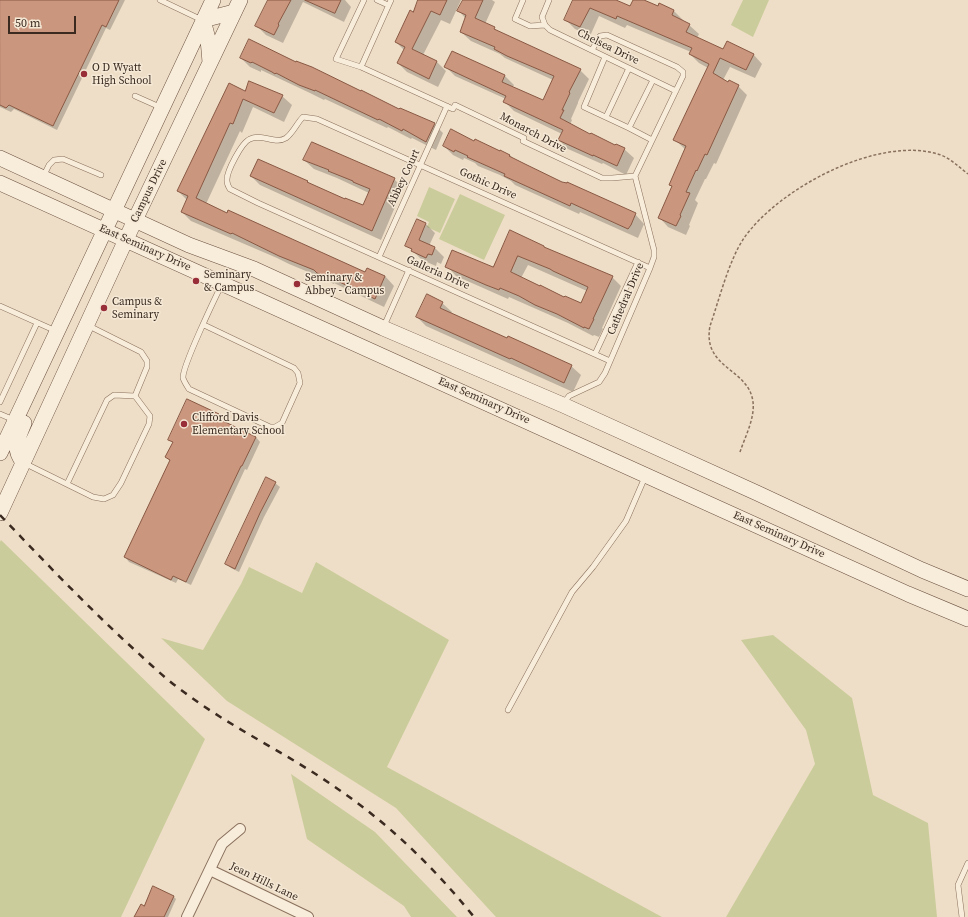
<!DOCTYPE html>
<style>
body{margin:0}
#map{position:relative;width:968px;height:917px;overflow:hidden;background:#eedec7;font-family:"Source Serif 4",serif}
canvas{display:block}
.scale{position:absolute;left:8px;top:16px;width:68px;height:18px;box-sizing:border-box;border:2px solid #3a2a20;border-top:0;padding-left:5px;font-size:12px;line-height:14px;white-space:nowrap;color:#3a2a20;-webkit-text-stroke:3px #f5e9d6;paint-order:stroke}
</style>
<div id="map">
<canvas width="968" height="917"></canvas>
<div class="scale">50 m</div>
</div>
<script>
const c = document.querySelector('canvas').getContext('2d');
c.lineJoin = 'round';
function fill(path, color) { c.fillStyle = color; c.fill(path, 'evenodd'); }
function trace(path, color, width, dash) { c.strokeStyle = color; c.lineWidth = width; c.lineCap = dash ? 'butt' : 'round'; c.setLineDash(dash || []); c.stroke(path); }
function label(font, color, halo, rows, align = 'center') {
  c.font = font + ' "Source Serif 4",serif'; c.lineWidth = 3; c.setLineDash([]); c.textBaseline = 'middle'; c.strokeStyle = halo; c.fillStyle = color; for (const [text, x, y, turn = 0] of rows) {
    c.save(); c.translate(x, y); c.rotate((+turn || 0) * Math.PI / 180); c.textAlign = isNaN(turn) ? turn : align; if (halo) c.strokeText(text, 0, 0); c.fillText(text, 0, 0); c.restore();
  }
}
fill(new Path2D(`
 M743,0H769L753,37L731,25Z
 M429,187L455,199L440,233L427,227L429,222L417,216Z
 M460,194L505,215L484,260L439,239Z
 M1,540L205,739L121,917H0V542Z
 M316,562L449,640L387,767L662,917H496L396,808L227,701L161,638L203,650L241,584L249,567L302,593Z
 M773,635L852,698L873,795L928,823L937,917H726L815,764L806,730L741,640Z
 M291,774L375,832L457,917H411L404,906L307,839Z`), '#cbcc9b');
fill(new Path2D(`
 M0,0H125L110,30L106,28L57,130L14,109L11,112L0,107Z
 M269,0H345L351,7L344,22L303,2L283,43L266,35L257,26Z
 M420,0H461L450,24L441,20L423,55L437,62L446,71L438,87L407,72L398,63L404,50L396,42Z
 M464,0H492L495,2L485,24L494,28L499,33L580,70L589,79L578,102V103L571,119L572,120L570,125L591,135L624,149L634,158L626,175L603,163L602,164L568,149L559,140L562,134L514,111L505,102L506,99L455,76L446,67L452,52L505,76L514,85L512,88L544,102L553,80L505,58L500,54L471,41L461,32L466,19L459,11Z
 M574,0H614L630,7L634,0H642L659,8L660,5L674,11L683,20L682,21L689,25L699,34L697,38L723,50L753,54L762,64L755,78L730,67L723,80L729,83L738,86L747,95L716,164L714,163L706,179H705L695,200L698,203L689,225L690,226L686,235L668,227L659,217L673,187L670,185L686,150L675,140L708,68L699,63L690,54L691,52L627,25L625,28L599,16L590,36L575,29L566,20Z
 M241,58L400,110L434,124L443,133L436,150L412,138L411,139L388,127L387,128L325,99L324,100L310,93L261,70V72L250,67Z
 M245,92L282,96L292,105L284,122L253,107L242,133L240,131L206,204L366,274L368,269L385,276L394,286L384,307L334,283V284L327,281L325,279L289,264L277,258L191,221L182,212L187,200L178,191Z
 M475,142L510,155L514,160L562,183L635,214L644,224L638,238L580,212L579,214L515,185L511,181L500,175L478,166L475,163L464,158L463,160L453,155L444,146Z
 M304,160L394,179L403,188L381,240L260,185L251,176L307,181L310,184L346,200L364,206L369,193L337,178L314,169Z
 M418,221L426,224L435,233L429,246L435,248L444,257L441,264L437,262L436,266L422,260L407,245Z
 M511,232L544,247L546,249L612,277L621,286L602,328L603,329L599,337L594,335L593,336L568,323L509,297L508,299L456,276L447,266L494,269ZM528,265L587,291L581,304L565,298L521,278Z
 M442,303L452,312L451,314L571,366L581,375L573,392L426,326L417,317Z
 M218,415L223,419L222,421L256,437L260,442L247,470L245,469L191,585L178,579L176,583L129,562L125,557L170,461L166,457L173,443L170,439Z
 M275,483L280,487L264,517L239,572L231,568L227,564Z
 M173,896L176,899L168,917H136L145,907Z`), '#0003');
const building = new Path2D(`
 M0,0H119L106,27L102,25L53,126L9,105L6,108L0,105Z
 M268,0H291L278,24L279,25L274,35L255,26Z
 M305,0H341L335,13Z
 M418,0H447L440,15L431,11L412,49L437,61L429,79L397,63L405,47L395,42L410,10L413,12Z
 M463,0H483L475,18L495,27L494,29L581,69L569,92L570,93L562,110H564L560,118L590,134L591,133L615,145L616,144L625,148L617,166L593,155V156L558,140L563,130L503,102L506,96L444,67L452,51L505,75L502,82L543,100L554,76L507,56L494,49L495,47L460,32L466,15L457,11Z
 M573,0H616L630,6L633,0H644L658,6L659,3L674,10L672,15L690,24L686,32L723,49L727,41L754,54L746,70L720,58L713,73L728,82L729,80L739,85L707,155L705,154L697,171L696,170L686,192L690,193L680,215L681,216L676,226L658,218L672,186L669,185L686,146L673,140L709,64L689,54L692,48L617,16L616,19L590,8L580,27L564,20Z
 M249,39L296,62V61L312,67L361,91V90L399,109L400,108L435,123L426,142L403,129L402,131L379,119L378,120L315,90V91L299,85L276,73L275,74L272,72L252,62L251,63L240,58Z
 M249,81L283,95L274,113L243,99L233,124L230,123L196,198L227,213L228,210L365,272L367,268L385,276L375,299L325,275L324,276L317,273L314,270L279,256L232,233L231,234L181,212L188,196L177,191L229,83L245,91Z
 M451,129L474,141L475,139L479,141L500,151V150L510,155L509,156L525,164L562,182L567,183V182L636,213L631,225L628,229L571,203L570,206L504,176L505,174L467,157L468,156L455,150L454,152L443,146Z
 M312,142L395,178L372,231L250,176L258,159L308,181L307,182L345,199V198L363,205L370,189L353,182V181L328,171L329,170L303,160Z
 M417,219L426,223L419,240L435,247L432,255L428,254L426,258L411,251L412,249L405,246Z
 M510,230L544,246V247L613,276L593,319H594L589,329L584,327V328L557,314L535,305L519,296L500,288L499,290L486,285L445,267L452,250L493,267ZM518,256L550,269L553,271L588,287L581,303L565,296L564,297L540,285V286L511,272Z
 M427,294L443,302L440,308L507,338L508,336L572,365L564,383L511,358L510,359L416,317Z
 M187,399L219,414L217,418L256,437L242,466H241L186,582L173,576L171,580L124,557L170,460L165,457L173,442L168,440Z
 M266,477L276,482L260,513L235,569L225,564Z
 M153,886L174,896L164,917H134L141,904L144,906Z`);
fill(building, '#cb967e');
trace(building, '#885843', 1);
const lane = new Path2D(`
 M160,0L202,20
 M364,0L336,59L361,67L453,109L455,105L524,138L523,141L602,178H612L635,176
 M377,0L388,5
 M523,0L515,19L530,26L545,25
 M549,0L542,17L545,25L550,30L676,91
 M605,57L584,107L629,128L653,80
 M361,67L391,0
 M135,96L162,108
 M606,117L629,68
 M629,128L652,140
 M43,177L49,165L54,160L63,159L101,175
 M379,257L447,106
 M0,306L56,331
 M204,325L294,368L298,373L300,383L282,423L275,427H270L189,389C187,386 184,381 183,378C182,367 215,298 222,284
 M384,326L409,270
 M595,354L638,262
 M610,361L258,203L230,189C228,186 227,184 227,181C226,172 242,142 250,139C262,133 275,145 286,138C293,133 297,123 303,117L317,119L650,268
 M0,402L37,323
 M563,404L569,396L599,382L605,373L650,268L654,257V250L635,176L683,76V72L677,67L607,35L600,36L592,50
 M0,414L14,420
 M24,463L93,497L104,499L113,495L121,483L149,424L150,416L135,396L147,367V361L141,352L89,326
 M67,484L107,400L114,395L135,396
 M508,710L572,592L593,567L626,521L645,477
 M962,917L958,885L968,863`);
const street = new Path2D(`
 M210,870L308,917
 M187,917L222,844L240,829`);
const secondary = new Path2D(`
 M210,62L208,39L203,20L234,12
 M0,158L189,245L254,269L383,328L563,405L757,493L922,570L968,589
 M0,183L908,594L968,619
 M0,453L213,0
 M23,462C12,448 18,438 24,423
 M0,513L135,220L240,0`);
trace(lane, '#89705c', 6);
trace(street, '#89705c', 12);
trace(secondary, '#6b5140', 16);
trace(new Path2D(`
 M740,452C745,437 755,418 753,402C749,368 702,369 710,326C719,300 729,260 744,238C779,188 880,134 941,155C951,159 959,167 968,174`), '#89705c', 1.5, [3, 2]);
trace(lane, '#f8ecda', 5);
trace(street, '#f8ecda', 10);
trace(secondary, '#f8ecda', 15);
trace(new Path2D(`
 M0,515C41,558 82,601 126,642C146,660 166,680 188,695C234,729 286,753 332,785C386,821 433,866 474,917`), '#3a2a20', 2.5, [7, 7]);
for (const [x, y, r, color] of [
 [84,74,4,"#972e38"],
 [196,281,4,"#972e38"],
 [297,284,4,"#972e38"],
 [104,308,4,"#972e38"],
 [184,424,4,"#972e38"]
]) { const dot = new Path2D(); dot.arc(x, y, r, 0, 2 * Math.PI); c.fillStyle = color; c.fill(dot); trace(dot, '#f5e9d6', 1.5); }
label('11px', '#3a2a20', '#f5e9d6', [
 ["Chelsea Drive",608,47,26],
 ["Monarch Drive",533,133,28],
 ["Abbey Court",404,178,-65],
 ["Gothic Drive",488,184,24],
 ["Campus Drive",149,191,-64],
 ["East Seminary Drive",145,248,24],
 ["Galleria Drive",438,273,24],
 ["Cathedral Drive",626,299,-67],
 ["East Seminary Drive",484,401,24],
 ["East Seminary Drive",779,535,24],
 ["Jean Hills Lane",264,882,26]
]);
label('11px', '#3a2a20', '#f5e9d6', [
 ["O D Wyatt",92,68],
 ["High School",92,81],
 ["Seminary",204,275],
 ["& Campus",204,288],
 ["Seminary &",305,278],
 ["Abbey - Campus",305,291],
 ["Campus &",112,302],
 ["Seminary",112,315],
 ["Clifford Davis",192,418],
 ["Elementary School",192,431]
], 'left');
</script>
